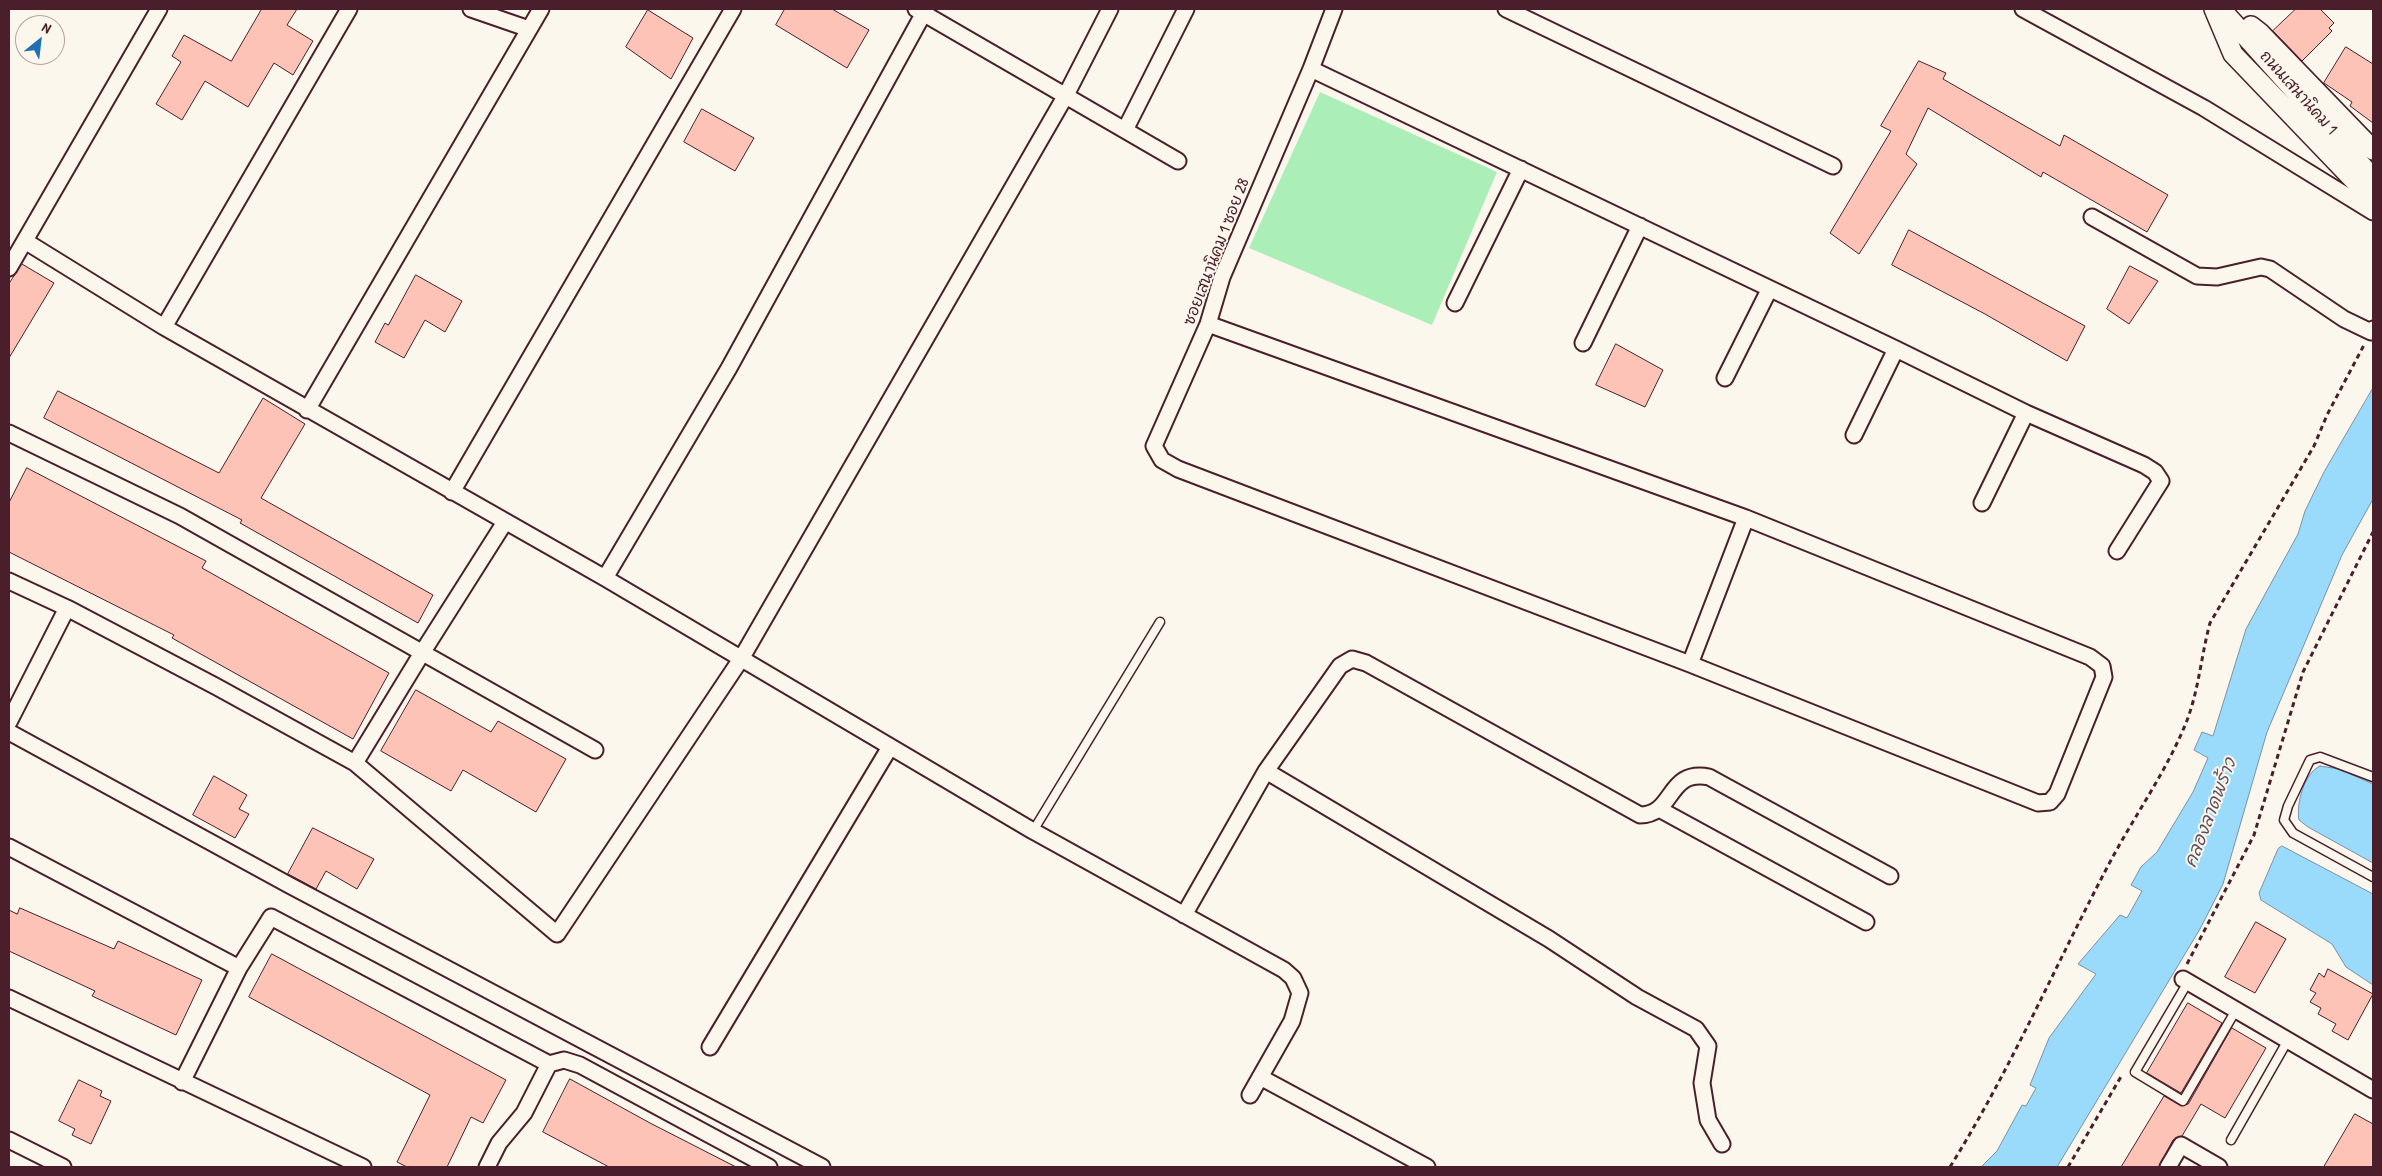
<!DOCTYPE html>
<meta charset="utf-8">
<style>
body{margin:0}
#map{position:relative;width:2382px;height:1176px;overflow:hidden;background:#fbf7ec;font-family:"Patrick Hand",sans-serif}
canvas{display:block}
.frame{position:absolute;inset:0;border:10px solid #4a1f2b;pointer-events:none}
.north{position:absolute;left:15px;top:15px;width:50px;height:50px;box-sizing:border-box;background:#fbf7ec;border:1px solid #b4a19f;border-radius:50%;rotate:29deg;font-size:14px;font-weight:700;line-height:20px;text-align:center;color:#4a1f2b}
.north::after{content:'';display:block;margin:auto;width:18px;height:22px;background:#1f6fb2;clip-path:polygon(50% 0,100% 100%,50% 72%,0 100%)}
</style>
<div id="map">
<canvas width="2382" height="1176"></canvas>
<div class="frame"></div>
<div class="north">N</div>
</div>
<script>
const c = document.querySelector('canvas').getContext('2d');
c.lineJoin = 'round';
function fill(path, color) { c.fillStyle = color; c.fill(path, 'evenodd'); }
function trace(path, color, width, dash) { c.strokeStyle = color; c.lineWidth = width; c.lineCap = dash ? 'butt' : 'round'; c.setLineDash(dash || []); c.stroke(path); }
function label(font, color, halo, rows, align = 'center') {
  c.font = font + ' "Patrick Hand","Playpen Sans Thai",sans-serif'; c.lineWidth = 4; c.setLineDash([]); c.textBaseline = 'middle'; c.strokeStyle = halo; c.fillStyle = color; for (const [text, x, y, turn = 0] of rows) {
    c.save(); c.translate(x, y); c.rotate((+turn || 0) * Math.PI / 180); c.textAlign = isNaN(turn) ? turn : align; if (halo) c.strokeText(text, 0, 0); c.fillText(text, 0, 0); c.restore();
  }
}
fill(new Path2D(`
 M1320,92L1497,172L1432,325L1249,248Z`), '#aceeb7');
const water = new Path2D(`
 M2373,388V499L2342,555L2267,732L2223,884L2200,929L2057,1167H1981L1997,1151L2022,1105L2026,1106L2036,1088L2030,1085L2049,1038L2096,974L2078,964L2120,915L2127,918L2142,891L2131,885L2141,867L2157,852L2193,792L2208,758L2194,750L2202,732L2213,736L2246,629L2298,534L2305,511L2324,472Z
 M2320,766L2339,769L2373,784V863L2308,827L2299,820C2296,804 2304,773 2320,766Z
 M2282,846L2373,894V985L2346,967L2332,944L2261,900L2259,893L2278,849Z`);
fill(water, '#9adbfc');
trace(water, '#7a90a8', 1);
const building = new Path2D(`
 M262,9H297L287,25L313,41L293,75L274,63L248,107L205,81L182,120L156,104L181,62L172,56L184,35L231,61Z
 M785,9H832L869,30L847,68L776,25Z
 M2296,9H2320L2334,23L2329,28L2332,31L2302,61L2273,31Z
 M648,10L693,38L671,79L626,47Z
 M2346,47L2373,64V123L2350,106L2352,102L2324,83Z
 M1919,61L1946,73L1943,79L2060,146L2064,135L2168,195L2147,232L2043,172L2041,177L1928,108L1906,154L1917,164L1859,254L1830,233L1891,131L1881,126Z
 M702,109L754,138L735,171L684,142Z
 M1909,230L2085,326L2067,361L1985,314L1892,265Z
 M22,264L54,283L9,358V284Z
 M2130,266L2158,281L2129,324L2107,309Z
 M416,275L462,301L445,332L425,320L404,358L375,342L385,323L388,325Z
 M1616,344L1663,370L1645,407L1596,385Z
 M58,391L219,473L263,398L305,424L261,498L433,595L418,623L240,523L242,520L44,418Z
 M27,468L206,561L202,568L389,673L353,739L172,638L174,635L9,552V503Z
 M416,690L491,732L498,721L566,759L536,812L463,770L451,791L381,751Z
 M214,776L247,795L239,809L249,814L235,838L193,815Z
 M313,828L374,859L357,889L326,871L316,889L288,874Z
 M20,908L114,949L118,941L202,980L176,1035L92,996L95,991L9,951V910L17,914Z
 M2256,922L2286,939L2255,993L2225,977Z
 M272,954L506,1080L483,1123L471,1117L447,1167H407L397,1162L430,1095L249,997Z
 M2328,969L2373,994L2348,1040L2332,1031L2336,1024L2318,1014L2321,1008L2310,1002L2316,993L2310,990L2319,973L2324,977Z
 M2188,1003L2222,1023L2181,1093L2147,1073Z
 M2232,1028L2266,1048L2225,1118L2201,1104L2182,1136L2173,1140L2159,1167H2121L2164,1096L2181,1106L2188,1104Z
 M570,1079L650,1123L736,1167H609L543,1132Z
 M79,1080L102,1091L100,1096L111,1101L91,1144L72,1135L75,1129L59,1121Z
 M2355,1114L2373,1124V1167H2324Z`);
fill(building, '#fdc3b6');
trace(building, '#4a1f2b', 1);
const service = new Path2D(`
 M2373,777L2320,757L2310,760L2288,806L2284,820L2293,833L2373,877
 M1033,831L1160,622
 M2188,982L2135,1072L2183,1101L2236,1010
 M2231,1140L2288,1040`);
const minor = new Path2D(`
 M471,9L529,29
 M916,9L1178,161
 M1506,9L1833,166
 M2023,9L2204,108L2373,212
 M1311,69L1896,349L2026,413L2144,465L2155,472L2161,481L2117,551
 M1125,130L1186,9
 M2092,217L2197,276L2217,277L2261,267L2270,269L2344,319L2371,332L2373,329
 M25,241L164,327L605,578L1033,831L1284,970L1293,978L1300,993L1292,1021L1250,1095
 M9,268L159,9
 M1455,303L1521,169
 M1208,324L1746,518L2090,657L2102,666L2104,677L2057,794L2050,802L2038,803L1690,664L1178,469L1162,460L1154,446L1208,324L1222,277L1311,69L1334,9
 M164,327L349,9
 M1583,343L1640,226
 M1725,378L1769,290
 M307,410L541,9
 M9,433L180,516L595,750
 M1854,435L1896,349
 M452,492L733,9
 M1982,503L2026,413
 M605,578L729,368L926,9
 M9,581L67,608L217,687L355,763L557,934L741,659L1066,95L1110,9
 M1690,664L1746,518
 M9,722L67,608
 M9,732L289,885L822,1167
 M355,763L422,653L505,522
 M1266,771L1549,939L1637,997L1696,1029L1708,1046L1702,1083L1708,1120L1722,1144
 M1659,809L1866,922
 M9,847L239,968L182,1082
 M1184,915L1266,771L1340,666L1352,659L1366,663L1640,815C1675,815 1666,769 1709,777L1890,876
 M239,968L271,917L549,1064L564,1060L580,1065L769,1167
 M2183,979L2373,1090
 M9,998L363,1167
 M710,1047L890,747
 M1260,1077L1427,1167
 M9,1140L63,1167
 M487,1167L499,1143L524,1113L549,1064
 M2168,1167L2181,1145L2219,1167`);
const tertiary = new Path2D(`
 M2214,9L2233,54L2373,200
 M2221,9L2373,178
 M2251,26L2260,33L2373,150`);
trace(service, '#4a1f2b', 11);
trace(minor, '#4a1f2b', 19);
trace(tertiary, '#4a1f2b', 22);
trace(new Path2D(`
 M2187,964L2254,835L2303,672L2373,532
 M1950,1167C2011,1069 2056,964 2110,862C2135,815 2166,772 2186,723C2199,690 2201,656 2210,623L2314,446L2327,415L2364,345
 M2068,1167L2122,1075`), '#4a1f2b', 3, [5, 4]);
trace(service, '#fbf7ec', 8);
trace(minor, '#fbf7ec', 15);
trace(tertiary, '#fbf7ec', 19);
label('16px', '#4a1f2b', '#fbf7ec', [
 ["ถนนเสนานิคม 1",2298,93,48],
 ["ซอยเสนานิคม 1 ซอย 28",1217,252,-69]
]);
label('italic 18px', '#5e4e5f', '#fbf7ec', [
 ["คลองลาดพร้าว",2211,813,-69]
]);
</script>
